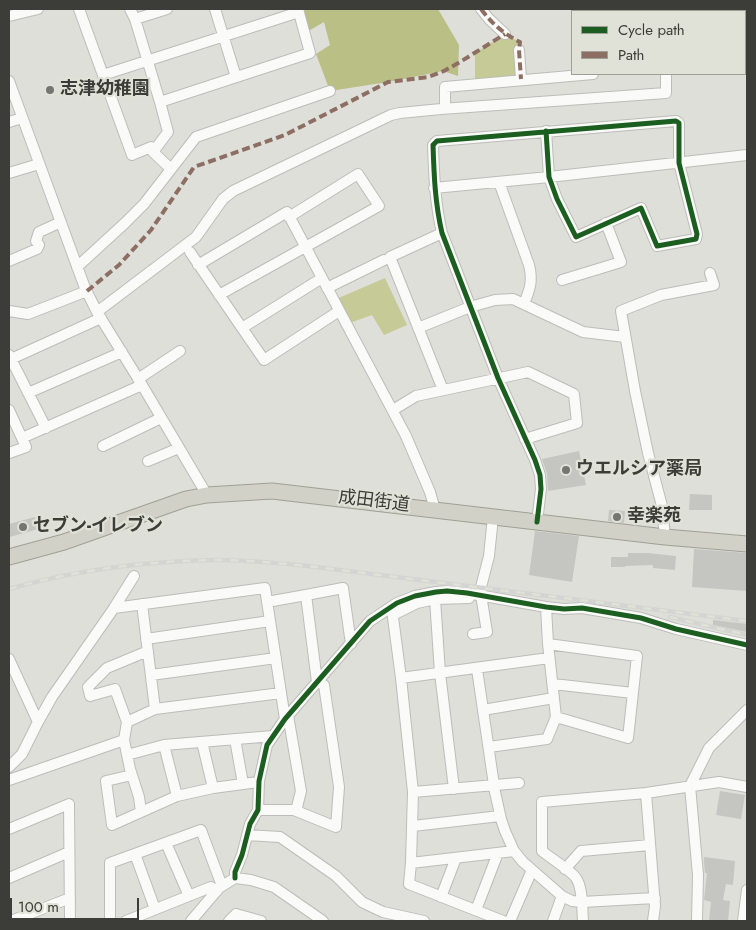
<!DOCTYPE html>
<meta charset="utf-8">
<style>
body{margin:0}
#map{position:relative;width:756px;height:930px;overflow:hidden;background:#dfdfda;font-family:Jost,sans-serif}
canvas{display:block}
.frame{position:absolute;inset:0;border:10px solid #3c3d38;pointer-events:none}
.legend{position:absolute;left:571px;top:10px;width:175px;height:65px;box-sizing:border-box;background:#e0e2d7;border:1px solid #9ea097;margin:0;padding:6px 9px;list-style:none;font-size:15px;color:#3c3d38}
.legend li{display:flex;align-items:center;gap:10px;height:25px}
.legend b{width:25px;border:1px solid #9ea097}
.scale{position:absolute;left:10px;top:898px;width:129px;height:22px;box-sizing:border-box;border:2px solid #3c3d38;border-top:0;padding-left:6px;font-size:15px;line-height:18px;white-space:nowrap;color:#3c3d38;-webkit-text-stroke:4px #e0e2d7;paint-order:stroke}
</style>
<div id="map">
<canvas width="756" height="930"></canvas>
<div class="frame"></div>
<ul class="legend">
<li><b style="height:6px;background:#1b5e20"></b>Cycle path</li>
<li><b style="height:6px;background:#8d6e63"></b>Path</li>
</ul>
<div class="scale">100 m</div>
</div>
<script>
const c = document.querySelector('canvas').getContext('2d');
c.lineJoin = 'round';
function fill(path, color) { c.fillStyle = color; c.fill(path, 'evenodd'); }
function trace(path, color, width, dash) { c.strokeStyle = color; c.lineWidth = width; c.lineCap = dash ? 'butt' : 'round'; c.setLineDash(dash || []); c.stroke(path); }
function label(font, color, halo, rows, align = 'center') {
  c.font = font + ' Jost,"Noto Sans JP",sans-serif'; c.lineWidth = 4.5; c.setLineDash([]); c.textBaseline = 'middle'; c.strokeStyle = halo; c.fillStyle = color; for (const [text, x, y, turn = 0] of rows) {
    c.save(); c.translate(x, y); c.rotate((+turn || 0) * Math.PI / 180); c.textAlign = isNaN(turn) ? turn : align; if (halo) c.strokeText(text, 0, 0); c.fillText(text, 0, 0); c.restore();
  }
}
fill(new Path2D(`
 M505,34L520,42L519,50L521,79L475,84V53Z
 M385,278L407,325L384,335L372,315L347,324L334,300Z`), '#c5ca96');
fill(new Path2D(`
 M302,9H438L459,45L458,76L443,71L388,82L330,91L316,54L330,45L324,22L305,33Z`), '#babf86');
fill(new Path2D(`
 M579,451L586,485L548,491L547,474L542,459Z
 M690,494L712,495V510H689Z
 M609,510L625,511L624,523L608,521Z
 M35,517L38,529L10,537L9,524Z
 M535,531L579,536L572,582L529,575Z
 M694,549L747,553V591L692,587Z
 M628,553H648L676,556L675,570L653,568V565L625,566V567H611V557H628Z
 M713,620L747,624V632L713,625Z
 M720,791L745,795L741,819L716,815Z
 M704,857L735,861L733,885L726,884L723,900L730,901L728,921H709L711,902L704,900L707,873H705L704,861Z`), '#c5c6c2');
const minor = new Path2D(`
 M79,9L132,155L151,147L155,149
 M130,9L135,19L160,102L168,132L153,152L171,169
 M215,9L236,77
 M481,9L489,19L505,34
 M672,9L673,11
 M728,9L729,11
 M9,16L38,9
 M135,19L167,9
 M519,50L521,79
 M745,55L747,62
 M103,75L299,12
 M9,81L85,288L97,312L142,385L207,495
 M160,102L310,53L298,9
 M445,108V87L593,74
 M9,122L22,118
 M9,173L39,164
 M499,182L529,265C533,281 530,289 524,304
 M434,188L549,177L747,155
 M442,233L390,257L443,390
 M190,252L242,328L322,278
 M9,261L37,249L39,245L36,241L39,232L61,222
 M198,265L287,212L406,436L430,492L435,510
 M77,267L125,223L144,204L196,137L330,91
 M562,280L621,262L606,223
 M327,288L384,260
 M219,295L379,206L358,174L289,217
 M9,311L28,314L87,291
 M97,312L196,237L223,199L233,191L391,115L400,113L441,109L666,93V74
 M242,328L264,360L339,311
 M418,328L470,307L495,300L513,299L583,332L625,337
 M9,355L46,428
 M11,359L101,318
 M138,379L180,351
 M28,393L122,352
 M9,410L26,447L9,453
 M393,410L416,396L528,372L574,394L577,423L525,439
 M22,438L142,385
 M103,446L161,418
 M148,461L179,448
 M537,522L541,489L540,475L535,460L498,378L442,233C435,203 434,175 433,145L437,141L676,121L679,123V163L697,234L696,239L657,246L641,208L576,237L557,199L549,177L546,131
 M665,537L662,506L648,453L635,391L621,311L661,295L714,285L710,273
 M306,595L343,588L351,644
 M435,599L440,673L454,789
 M114,608L265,588L285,719
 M392,610L401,678
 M393,615L417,603L435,599L469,598
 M473,634L487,632L481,595V587L489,556L493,517
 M146,639L270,621
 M548,644L637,656L628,738L556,717
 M9,659L38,722
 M477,669L495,792L501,819L505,831L514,851L523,862L562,896L572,901L582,902L655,898
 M151,675L276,658
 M553,684L633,693
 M155,709L281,693
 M483,710L554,698
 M288,715L301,791L296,811
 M127,722L155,709L142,604
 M235,739L243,784
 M202,742L213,788
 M164,745L177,796
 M489,747L547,739L556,717L548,644L546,607
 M127,755L164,745L273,736
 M9,767L22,754L38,722L52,697L114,608L134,576
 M132,775L106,781L112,825L177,796L213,788L258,782
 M9,780L124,740
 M413,792L519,783
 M646,793L655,906L653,921
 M258,810H294L336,827L339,787L324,685L317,682L306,595L267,602
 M141,812L139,797L130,769L124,740L127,722L115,689L90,696L88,687L107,668L148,651
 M413,826L500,816
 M9,829L69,804L70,921
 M247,835L280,837L336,876L362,902L383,912L424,921
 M166,843L189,896
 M135,854L155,909
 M411,863L514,851
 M565,869L581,851L650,845
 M9,878L69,852
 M235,878V872L242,855L250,824L258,810L259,781L267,745L285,719L370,621L397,603L415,596L436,592L447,591L467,593L546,607L564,609L582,608L641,618L676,629L747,645
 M441,897L456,858
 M476,910L498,853
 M11,921L70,898
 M110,921V863L201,830L222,886
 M126,921L211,887L217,891
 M191,921L219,888L235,878L251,880L274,887L323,921
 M229,921L236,914L261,921
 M503,921L409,884L411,863L413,792L401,678L549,658
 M510,921L532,870
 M553,921L562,896
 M583,921C582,909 583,888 576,878C573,872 549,857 542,851V802L646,793L719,782L747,787
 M697,921L698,875L690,786L709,748L747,710
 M743,921L747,890`);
const highway = new Path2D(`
 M9,557L64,542L186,499L207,495L272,491L665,537L747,544`);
trace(minor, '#bcbcb8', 12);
trace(highway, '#9fa095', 17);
trace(minor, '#fafaf9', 10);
trace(highway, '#d1d1c8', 15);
const rail = new Path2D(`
 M9,589C76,570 146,561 216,560C247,560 278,563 308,566L747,621
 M670,617L747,635`);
trace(rail, '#d4d4d2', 4.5);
trace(rail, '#e0e2d7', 2.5, [8]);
trace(new Path2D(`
 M481,9C493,25 503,33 520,42L519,50L521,79
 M87,291L119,265L151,230L194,167L285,135L388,82L428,77L444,71L460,62L505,34`), '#8d6e63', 4, [8, 4]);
trace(new Path2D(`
 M537,522L541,489L540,475L535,460L498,378L442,233C435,203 434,175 433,145L437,141L676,121L679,123V163L697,234L696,239L657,246L641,208L576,237L557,199L549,177L546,131
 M235,878V872L242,855L250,824L258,810L259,781L267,745L285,719L370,621L397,603L415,596L436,592L447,591L467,593L546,607L564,609L582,608L641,618L676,629L747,645`), '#1b5e20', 5);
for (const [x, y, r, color] of [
 [50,90,5,"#757671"],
 [566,470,5,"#757671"],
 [617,517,5,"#757671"],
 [23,527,5,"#757671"]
]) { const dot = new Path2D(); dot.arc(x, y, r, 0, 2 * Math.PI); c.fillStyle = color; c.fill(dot); trace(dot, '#e0e2d7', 2); }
label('bold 18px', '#3c3d38', '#e0e2d7', [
 ["志津幼稚園",60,90],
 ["ウエルシア薬局",576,470],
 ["幸楽苑",627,517],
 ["セブン-イレブン",33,527]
], 'left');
label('18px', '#3c3d38', '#e0e2d7', [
 ["成田街道",374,502,7]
]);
</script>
